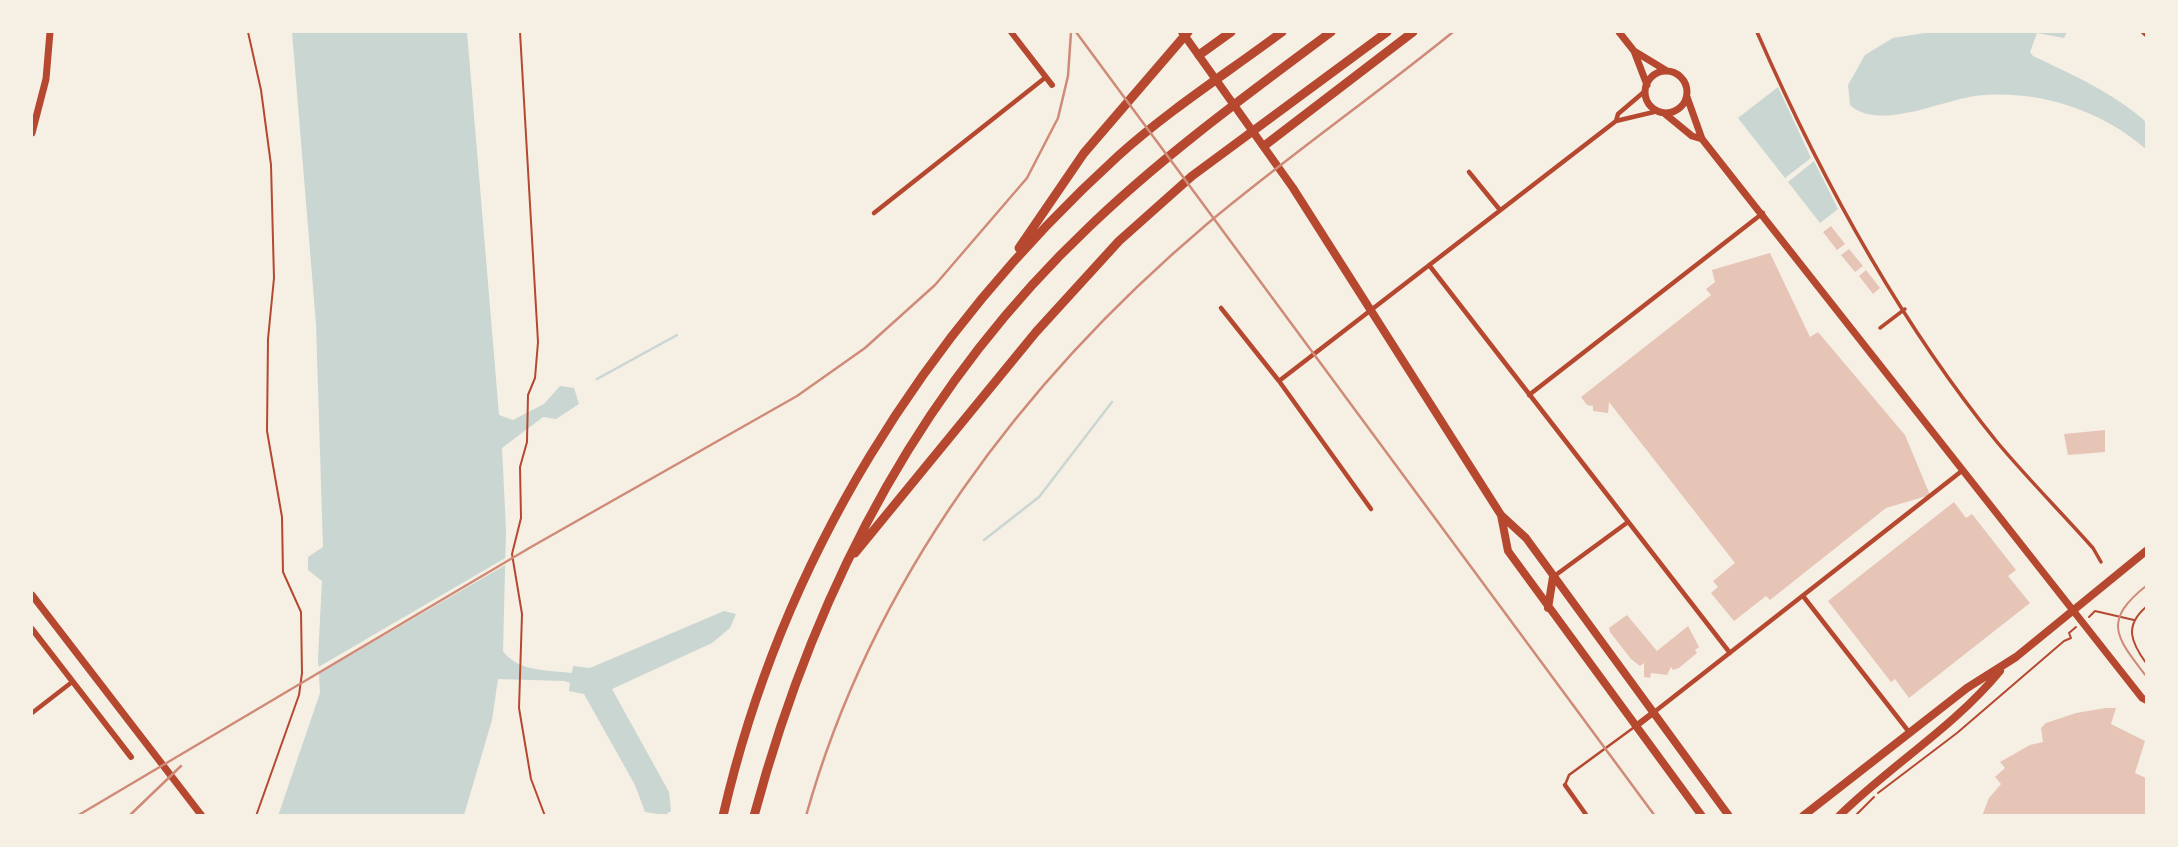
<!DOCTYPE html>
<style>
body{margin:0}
#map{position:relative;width:2178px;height:847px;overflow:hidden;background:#f6efe4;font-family:"Open Sans",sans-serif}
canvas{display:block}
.frame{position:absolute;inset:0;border:33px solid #f6efe4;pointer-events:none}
</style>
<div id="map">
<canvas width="2178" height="847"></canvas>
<div class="frame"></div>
</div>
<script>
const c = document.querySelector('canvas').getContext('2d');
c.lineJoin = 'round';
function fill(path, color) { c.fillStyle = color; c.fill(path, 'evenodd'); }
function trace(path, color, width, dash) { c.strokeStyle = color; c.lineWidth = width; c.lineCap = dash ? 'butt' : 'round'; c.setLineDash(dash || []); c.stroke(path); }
fill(new Path2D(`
 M292,32H467L499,415L513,420L544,404L560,386L574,388L579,404L556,419L543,417L502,448L506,530L503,651C518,672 548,670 572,673L573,666L590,668L724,611L736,614L730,628L712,643L612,689L669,792L671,811L665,815L645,812L635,785L584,694L569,691L570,683L564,681L498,679L492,720L464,815L278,816L320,693L318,658L322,581L308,570V557L323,547L316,324Z
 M1931,32H2067L2064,38L2037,33L2030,52L2033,56C2073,75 2114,93 2146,122V149C2102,111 2043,91 1984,95C1946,97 1881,133 1850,105L1848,85L1865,55L1893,38Z
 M1778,87L1811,158L1785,178L1738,118Z
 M1814,161L1838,209L1820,223L1788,182Z`), '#c9d6d2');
fill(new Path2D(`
 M507,557V564L315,676V669Z`), '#f6efe4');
trace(new Path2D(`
 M597,379L677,335
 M984,540L1039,497L1112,402`), '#c9d6d2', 2.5);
fill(new Path2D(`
 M1831,226L1845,244L1837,250L1823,232Z
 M1849,249L1863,266L1855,272L1841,255Z
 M1770,253L1810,337L1818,332L1905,435L1930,495L1886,508L1770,600L1766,596L1734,621L1711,593L1718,587L1713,581L1735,563L1609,402L1608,413L1593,411V406L1587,405L1581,397L1711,295L1706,289L1715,282L1712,270Z
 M1866,270L1880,288L1873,294L1859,276Z
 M2105,430V452L2068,455L2064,434Z
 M1954,502L1966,518L1972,514L2016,570L2008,576L2030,603L1909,698L1895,679L1891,682L1828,601Z
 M1627,615L1657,651L1688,626L1699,647L1695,650L1697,653L1679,668L1673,670L1671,667L1667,675L1651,673L1650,678L1644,677V663L1640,666L1631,659L1610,632L1609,628Z
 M2106,708H2116L2111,724L2145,741L2135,773L2146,778V816H1982L1989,798L2001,784L1995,777L2005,768L2000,762L2030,745L2043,742L2041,728L2046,723L2076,713Z`), '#e6c5b7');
trace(new Path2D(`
 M248,32L261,90L271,165L274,278L268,339L267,431L282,517L283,572L301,612L302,673L299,695L256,816
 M520,32L538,342L535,378L528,395L527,442L520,467L521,518L512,554L522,614L519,708L531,779L545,816
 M2146,607C2124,626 2131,642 2146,663
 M2089,617L2095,611L2134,620
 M1878,793L1957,733L2064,641L2071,638L2069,633L2076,627
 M1855,816L1874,797`), '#b5482f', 2);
trace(new Path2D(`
 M1565,785L1569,775L1633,728`), '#b5482f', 2.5);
trace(new Path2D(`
 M1757,32C1819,174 1898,320 1997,442C2028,479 2061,512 2093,548L2101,562
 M1880,328L1905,309`), '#b5482f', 3.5);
trace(new Path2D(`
 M1616,121L1618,114L1645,91
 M1469,172L1500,210
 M874,213L1046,77
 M1429,265L1730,653
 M1221,308L1279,381L1371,509
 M1279,381L1616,121L1658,111
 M1529,395L1763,213
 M1553,577L1628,522
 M1803,596L1909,732
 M32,713L72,682
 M1653,713L1963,470
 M1565,785L1587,816`), '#b5482f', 4.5);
trace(new Path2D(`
 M1011,32L1052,85
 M2144,32L2146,34
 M32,629L131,757
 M1636,726L1653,713`), '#b5482f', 6);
trace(new Path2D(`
 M1619,32L1634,51L1647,85
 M1634,51L1667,71
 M1645 92a21 21 0 1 1 42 0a21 21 0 1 1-42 0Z
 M1687,97L1702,139L2142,698L2146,700
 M1664,113L1692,136L1702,139
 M32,133L46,79L50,32
 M32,595L202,816`), '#b5482f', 7);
trace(new Path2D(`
 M1182,32L1293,188L1501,515L1526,538L1729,816
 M1501,515L1508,551L1702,816
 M1548,608L1553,577
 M1803,816L1967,688L2016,657L2146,551
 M1839,816C1891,765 1954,727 2000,671`), '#b5482f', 8);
trace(new Path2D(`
 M1199,55L1231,32
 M1264,146L1413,32
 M1019,248L1084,153L1188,32
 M855,553L1036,332L1119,241L1192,176L1387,32
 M723,816C782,559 924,333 1118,156C1169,110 1227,73 1282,32
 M754,816C814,592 919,388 1089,227C1164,155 1248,94 1331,32`), '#b5482f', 9);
trace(new Path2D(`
 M2146,586C2102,621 2116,637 2146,676`), '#cf8b77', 2);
trace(new Path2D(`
 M1076,32L1655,816
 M77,816L531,547L797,396L865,348L935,285L1027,178L1058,118L1068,76L1071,32
 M129,816L181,766
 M806,816C872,580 1023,380 1207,224C1287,157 1373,97 1453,32`), '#cf8b77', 2.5);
</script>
